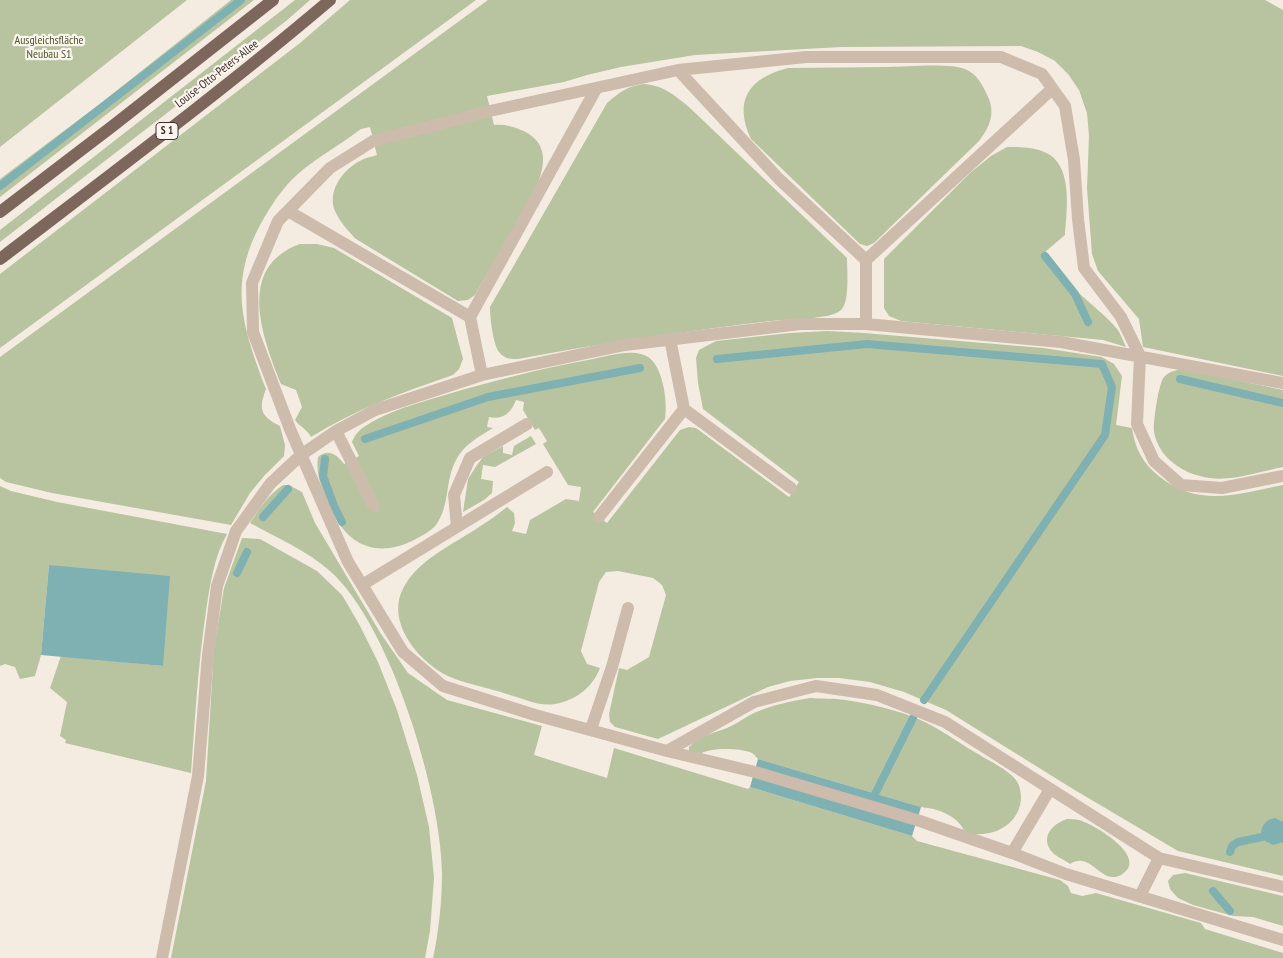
<!DOCTYPE html>
<meta charset="utf-8">
<style>
body{margin:0}
canvas{display:block;background:#f4ebe1}
</style>
<canvas width="1283" height="958"></canvas>
<script>
const c = document.querySelector('canvas').getContext('2d');
c.lineJoin = 'round';
function fill(path, color) { c.fillStyle = color; c.fill(path, 'evenodd'); }
function trace(path, color, width, dash) { c.strokeStyle = color; c.lineWidth = width; c.lineCap = dash ? 'butt' : 'round'; c.setLineDash(dash || []); c.stroke(path); }
function label(font, color, halo, rows, align = 'center') {
  c.font = font + ' "PT Sans Narrow",sans-serif'; c.lineWidth = 4.5; c.setLineDash([]); c.textBaseline = 'middle'; c.strokeStyle = halo; c.fillStyle = color; for (const [text, x, y, turn = 0] of rows) {
    c.save(); c.translate(x, y); c.rotate((+turn || 0) * Math.PI / 180); c.textAlign = isNaN(turn) ? turn : align; if (halo) c.strokeText(text, 0, 0); c.fillText(text, 0, 0); c.restore();
  }
}
fill(new Path2D(`
 M0,0H187L0,147Z
 M231,0H254L0,197V179L101,103Z
 M295,0H310L286,21L0,242V230Z
 M350,0H476L0,348V274L300,43Z
 M488,0H1265L1283,10V376L1143,347L1139,319L1098,271L1092,254L1087,188L1089,136L1087,113L1079,90L1068,74L1055,61L1038,52L1021,46L841,47L695,55L621,67L587,75L564,82L487,96L494,125C504,124 512,126 521,130C555,144 543,175 530,200L475,295L468,300L458,301L356,239C348,231 340,222 335,211C327,192 342,171 358,162C364,158 371,157 377,155L370,127L361,129C343,143 323,154 305,168C287,182 275,199 264,218C227,282 242,325 266,389C258,410 261,416 280,426L285,445L284,456L264,476L250,493L231,525L52,493L6,482L0,478V357Z
 M889,67C908,67 954,62 969,71C979,77 984,88 989,99C995,115 989,128 979,141L874,243L867,246L860,244L751,139C733,100 749,78 788,68Z
 M644,84C664,86 673,94 689,107L847,258C847,271 850,302 841,310C831,320 787,319 771,321C686,331 602,343 518,359C511,359 504,359 499,352C493,344 490,318 490,307L607,103C620,92 627,86 644,84Z
 M1007,147C1019,147 1031,147 1042,151C1074,162 1067,209 1065,235L1045,252C1045,270 1104,311 1117,329C1121,334 1123,341 1126,347L1103,340L901,321L889,316L884,308V259L970,173L991,156Z
 M300,244H317L334,248L452,318L463,359L459,369L453,375C403,392 356,409 311,437C308,430 300,427 295,420L302,407L296,390L281,384C262,336 236,267 300,244Z
 M827,331L864,333L1043,348L1102,357L1114,364L1122,376L1116,425L1132,428C1135,449 1143,464 1160,477C1200,508 1238,494 1283,485V876L1178,851L1073,789L946,710L904,692L870,682L839,678H817L790,681L768,687L658,739L615,727L610,722L609,714L619,668L627,670L649,657L666,595L662,585L653,578L618,571L606,572L599,582L581,651L587,664L600,668C592,688 576,700 555,704C540,707 521,698 507,694C490,688 461,683 446,675C416,659 384,619 405,585C421,558 454,544 479,527C489,521 498,514 507,507L514,513L515,523L512,531L526,534L530,520L566,499L579,501L581,487L568,485L543,444L547,441L539,428L535,430L523,410L524,402L516,400C511,413 503,420 489,417L487,427L493,428C479,437 464,444 456,460C445,480 450,506 436,525C430,532 421,536 414,540C380,557 351,548 334,515C325,497 315,477 318,457C329,448 337,455 344,464L359,456L352,442C355,435 358,431 364,427C387,411 418,403 445,395C492,381 539,369 588,360C605,357 628,349 644,355C663,361 668,403 665,419L593,512L607,523L680,430L689,427L696,428L789,497L799,482L703,409L698,383L696,358L699,350L716,341L790,333Z
 M1184,369L1283,390V467C1257,472 1226,484 1200,476C1185,473 1167,461 1160,448C1157,443 1154,435 1154,430C1153,421 1159,382 1164,377C1170,371 1176,370 1184,369Z
 M531,436L536,444L495,467L483,465L481,479L493,481L492,493L484,500L463,512L468,479L477,465L483,457L503,446V453L512,455L514,446Z
 M283,485H289L302,492L315,523L381,634L408,673L447,700L542,726L534,755L607,778L614,748L748,789L750,787L912,836L917,841L1060,880L1068,886L1071,893L1082,896L1096,893L1201,923L1205,929L1283,953V958H433C439,930 442,900 442,872C441,792 390,625 331,572C308,551 277,538 250,523C259,509 269,494 283,485Z
 M0,486L11,491L57,502L227,534C214,557 210,585 206,611C198,665 195,719 191,773L65,743L66,740L60,736L67,702L50,688L61,656L163,666L49,565L41,655L35,676L20,679L15,667L5,664L0,666Z
 M242,538L260,539L317,571L342,595L359,624L378,662L397,710L417,775L429,827L434,878L430,931L425,958H171L206,781L214,649L224,588Z
 M810,698C822,699 834,698 845,700C873,704 912,713 936,728C950,736 964,746 978,754C991,762 1007,769 1016,780C1020,785 1021,793 1021,798C1020,826 989,840 965,832C957,815 939,809 921,807L758,759C756,757 755,755 752,753C741,748 710,747 700,754L689,752V747C699,736 714,733 727,728C737,724 745,717 754,713C772,705 791,701 810,698Z
 M1067,819C1071,819 1075,819 1079,820C1094,824 1151,858 1121,875C1101,886 1091,850 1070,864C1065,860 1057,857 1053,853C1039,838 1052,824 1067,819Z
 M1185,873L1283,896V926L1253,917L1233,916L1193,905L1178,898L1170,889L1168,881L1173,875Z`), '#b8c4a0');
fill(new Path2D(`
 M49,565L170,576L163,666L41,655Z
 M758,759L921,807L912,836L750,787Z
 M1275,818L1283,822V842L1273,845L1265,841L1261,833C1262,824 1266,820 1275,818Z`), '#7fb0b2');
trace(new Path2D(`
 M0,186L241,0
 M1045,256L1075,294L1088,322
 M717,359L867,344L1102,364L1112,387L1105,435L924,700
 M1180,379L1283,403
 M365,439L488,397L640,368
 M325,459L323,476L334,506L342,522
 M263,517L288,489
 M237,573L247,552
 M875,794L913,718
 M1230,852L1232,846L1238,842L1262,837
 M1213,891L1230,911`), '#7fb0b2', 8);
trace(new Path2D(`
 M678,70L779,179L866,260
 M288,211L470,317
 M866,324V260L1052,89
 M670,339L684,409L791,488
 M482,375L470,317L596,89
 M336,431L374,507
 M1283,476L1222,488L1181,485L1154,461L1137,424L1140,356L1121,317L1084,268L1078,219L1074,160L1065,106L1042,74L1001,57H806L678,70L490,111L373,141L330,168L278,221L252,283L253,332L290,429L348,562L403,652L443,686L535,715L667,751L755,772L917,820L1012,853L1066,874L1283,940
 M599,517L684,409
 M457,527L454,495L470,458L527,424
 M362,585L547,472
 M591,729L612,667L628,608
 M667,751L754,702L816,686L877,695L945,722L1159,858L1283,887
 M1012,853L1050,789
 M1140,896L1159,858
 M162,958L198,776L208,655L217,586L236,531L270,484L301,455L336,431L375,410L482,375L625,345L800,324H866L1061,342L1283,383`), '#cdbbac', 12);
trace(new Path2D(`
 M0,212L114,125L273,0
 M0,259C111,174 224,90 330,0`), '#7d675c', 12);
for (const [x, y, w] of [
 [167,131,22]
]) { const box = new Path2D(); box.roundRect(x - w / 2, y - 8.5, w, 17, 4); c.fillStyle = '#fbf5ee'; c.fill(box); trace(box, '#3b302b', 1); }
label('bold 11px', '#3b302b', null, [
 ["S 1",167,131]
]);
label('12px', '#4a5a2e', '#fbf5ee', [
 ["Ausgleichsfläche",49,41],
 ["Neubau S1",49,55]
]);
label('12px', '#3b302b', '#fbf5ee', [
 ["Louise-Otto-Peters-Allee",217,74,-38]
]);
</script>
